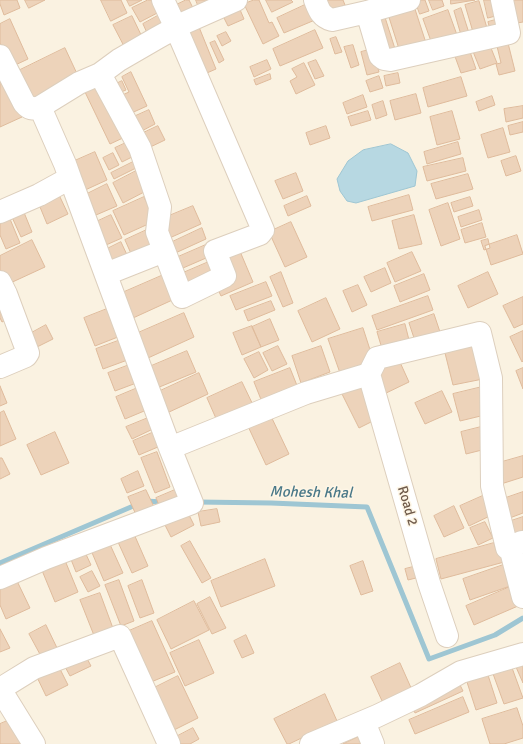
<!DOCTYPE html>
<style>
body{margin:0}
canvas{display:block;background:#faf2e1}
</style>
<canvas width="523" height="744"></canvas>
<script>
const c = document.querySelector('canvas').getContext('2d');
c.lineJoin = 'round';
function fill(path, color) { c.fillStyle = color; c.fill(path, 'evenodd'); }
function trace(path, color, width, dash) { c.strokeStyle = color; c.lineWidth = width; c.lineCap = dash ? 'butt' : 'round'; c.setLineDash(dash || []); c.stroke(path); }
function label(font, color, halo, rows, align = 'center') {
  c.font = font + ' Signika,sans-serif'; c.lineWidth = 3; c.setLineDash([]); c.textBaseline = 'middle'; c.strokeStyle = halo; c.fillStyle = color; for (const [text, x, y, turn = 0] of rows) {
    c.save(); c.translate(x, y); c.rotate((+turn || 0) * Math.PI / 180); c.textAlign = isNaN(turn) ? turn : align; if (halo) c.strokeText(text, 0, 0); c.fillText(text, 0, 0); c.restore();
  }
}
const water = new Path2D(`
 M391,144L408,153L417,171L415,186L356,203L347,201L340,191L337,179L348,161L363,150Z`);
fill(water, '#b7d8e2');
trace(water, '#9ec6d3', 1);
trace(new Path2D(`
 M145,501L163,502
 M197,502L271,503L367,507L429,659L495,635L523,618
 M0,563L138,504`), '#9ec6d3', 5);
const building = new Path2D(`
 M0,0H17L20,8L4,15L0,4Z
 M25,0H45L29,8Z
 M101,0H121L127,13L111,21Z
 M127,0H142L130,6Z
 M148,0H158L163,10L140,22L132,8Z
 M186,0H189L195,12L177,21L170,8Z
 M196,0H221L200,10Z
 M254,0H259L269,23L272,22L279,36L263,44L244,4Z
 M266,0H291L293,2L272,12Z
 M325,0H343L345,5L330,11Z
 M415,0H425L429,11L420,14Z
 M429,0H442L444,6L433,10Z
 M451,0H475L451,4Z
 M484,0H499L503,14L488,18Z
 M508,0H523V22L511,24Z
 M479,1L487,28L473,32L465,5Z
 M413,3L427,46L400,52L387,11Z
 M307,4L315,20L284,33L277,18Z
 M238,5L244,19L228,26L221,12Z
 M461,8L469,33L461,35L454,11Z
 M448,10L457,35L432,44L423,19Z
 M383,11L396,52L385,56L372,14Z
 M163,13L169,24L148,35L143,24Z
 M132,16L144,41L126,50L113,25Z
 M502,18L491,33L488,22Z
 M10,19L28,59L11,67L0,43V24Z
 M199,27L216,69L200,76L183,34Z
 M315,30L323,48L280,66L273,49Z
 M226,32L231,41L222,46L217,36Z
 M336,37L342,52L335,54L330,39Z
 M507,39L515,71L499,75L496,64L501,63L496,42Z
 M215,41L224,60L219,63L210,43Z
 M489,43L497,63L480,69L472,49Z
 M353,45L359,65L351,68L344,47Z
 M468,46L476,69L461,73L453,51Z
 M65,48L79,78L29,101L16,72Z
 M373,49L379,72L367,75L361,52Z
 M267,60L271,69L254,77L250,67Z
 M316,60L324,76L315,79L308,63Z
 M304,63L315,85L296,94L290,81L297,77L292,69Z
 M131,72L147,106L127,115L118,97L129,92L122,77Z
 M398,73L400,83L386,86L384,76Z
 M270,74L271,79L256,85L254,80Z
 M379,76L383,88L370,92L366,81Z
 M461,77L467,96L428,107L423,88Z
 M5,81L22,117L0,127V83Z
 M122,81L126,90L116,94L112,86Z
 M100,83L125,137L110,144L84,90Z
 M416,94L421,113L395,120L390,101Z
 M363,95L367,107L347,114L343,103Z
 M492,96L495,105L479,111L476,102Z
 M383,101L387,115L376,119L372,105Z
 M523,106V118L506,122L504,109Z
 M149,110L155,124L136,134L129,119Z
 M368,111L371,120L351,126L348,117Z
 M452,111L460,139L437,145L430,117Z
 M523,122V132L510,135L508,126Z
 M158,126L165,140L144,150L137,136Z
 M326,126L330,138L310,145L306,133Z
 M503,128L510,152L488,158L481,135Z
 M128,142L134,156L122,162L115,148Z
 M458,142L461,154L427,164L424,152Z
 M95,152L107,180L83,191L70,163Z
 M113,153L119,165L109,170L103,158Z
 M516,156L521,171L506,176L501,161Z
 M463,158L466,171L427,181L423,167Z
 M133,162L136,168L114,179L111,173Z
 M138,170L148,190L123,203L113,183Z
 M296,173L303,191L283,199L275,181Z
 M468,174L473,189L436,199L431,184Z
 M107,184L117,206L96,215L87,194Z
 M409,195L413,210L372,221L368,207Z
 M307,196L311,206L288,216L284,206Z
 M60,197L68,214L47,224L40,207Z
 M144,197L155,221L124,235L113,211Z
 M470,197L473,206L454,212L451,203Z
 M448,203L460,239L441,246L429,210Z
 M193,206L201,224L165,240L164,218Z
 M23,210L32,232L21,237L11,215Z
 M479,210L482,220L461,227L458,217Z
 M111,215L122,238L106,245L96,222Z
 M414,215L422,244L399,249L392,221Z
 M10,219L20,243L6,249L0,235V224Z
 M291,222L307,257L285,267L269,232Z
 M482,223L486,237L465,243L461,230Z
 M151,228L159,247L133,258L125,240Z
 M202,228L206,239L171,255L166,245Z
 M517,235L523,254L491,265L485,246Z
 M488,239L490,248L484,250L481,241Z
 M32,240L45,267L6,285L0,274V256Z
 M121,242L128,257L114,264L107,249Z
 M208,244L213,255L183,268L178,257Z
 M239,249L253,282L221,296L215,283L220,256Z
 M412,252L421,271L395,282L387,263Z
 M211,261L217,276L182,291L176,276Z
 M385,268L391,283L371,292L364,277Z
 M281,272L293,303L283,307L270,277Z
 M488,272L498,294L468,308L458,286Z
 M168,273L179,297L133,318L122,293Z
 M424,274L430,290L400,302L394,286Z
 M266,282L272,296L236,310L230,296Z
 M358,285L367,305L352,312L343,291Z
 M428,296L433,310L377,330L372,316Z
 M523,297V324L514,328L503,306Z
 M326,298L340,329L312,342L298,311Z
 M271,301L275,310L248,321L244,311Z
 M0,303L10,318L2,322L0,318Z
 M112,307L123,335L95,346L84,318Z
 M184,313L194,337L148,358L138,333Z
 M434,314L441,335L416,344L409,323Z
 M270,319L279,340L261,347L252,327Z
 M405,324L410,344L383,352L377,332Z
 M46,325L53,339L33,349L26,336Z
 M252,326L261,347L242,355L233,333Z
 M363,328L374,362L340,373L328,339Z
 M523,331V361L522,362L510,337Z
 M126,338L133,358L103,369L96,349Z
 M473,338L483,379L453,385L443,345Z
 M278,346L287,364L272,371L263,353Z
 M321,346L330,372L301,383L292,356Z
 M187,351L196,372L157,388L149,367Z
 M259,352L268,370L254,378L244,359Z
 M399,360L409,382L382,395L372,373Z
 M132,364L139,382L115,391L108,373Z
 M290,368L298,388L262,402L254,382Z
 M523,368V389L516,371Z
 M199,373L208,394L167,413L158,392Z
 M242,382L254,407L218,423L207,398Z
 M359,383L377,419L359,428L341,392Z
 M0,386L7,403L0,406Z
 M140,387L149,409L125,419L116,397Z
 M482,387L489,414L460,421L453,394Z
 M442,391L452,412L425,424L415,403Z
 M4,411L16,439L0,446V413Z
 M269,412L289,454L266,465L246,422Z
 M148,418L153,429L132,439L126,427Z
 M481,427L486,449L466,454L461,432Z
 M159,430L165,444L139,455L133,441Z
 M55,432L69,463L41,475L27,445Z
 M157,452L170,487L155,493L141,458Z
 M523,456V477L501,484L495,464Z
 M0,458H2L10,474L0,479Z
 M138,471L144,486L127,493L121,479Z
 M182,487L188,500L162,512L156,498Z
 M146,490L155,509L137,517L128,497Z
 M523,492V513L507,519L500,500Z
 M487,494L496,513L469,526L460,506Z
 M454,506L464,528L444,537L434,516Z
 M217,509L220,522L201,526L198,512Z
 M187,511L194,525L171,537L164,523Z
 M523,517V537L511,541L505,523Z
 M485,522L493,538L478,545L470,528Z
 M134,534L148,566L132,573L118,542Z
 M108,540L123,573L104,581L90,548Z
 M190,541L211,578L202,583L181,546Z
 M494,543L497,553L505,551L508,561L441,579L436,559Z
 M84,550L91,565L76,572L70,557Z
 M64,558L78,592L55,602L41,568Z
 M265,559L275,586L221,607L211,581Z
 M363,561L373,591L361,595L350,566Z
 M509,563L516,584L470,600L463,579Z
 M417,566L420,577L408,580L405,569Z
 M92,571L100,586L88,592L80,577Z
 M119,580L134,621L121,626L105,585Z
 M142,580L154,613L140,618L128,586Z
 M17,581L30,608L6,619L0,605V589Z
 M510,587L518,606L474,625L466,606Z
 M100,593L114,631L95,638L80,600Z
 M210,597L226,628L212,634L197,604Z
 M194,601L209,630L171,649L157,620Z
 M152,621L175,672L144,685L122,634Z
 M46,625L58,650L42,658L29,634Z
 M0,629L10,648L0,652Z
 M246,635L254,653L242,658L234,641Z
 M199,640L214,673L185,686L170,653Z
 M83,651L91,666L70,676L62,661Z
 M57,663L68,685L46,696L35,673Z
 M400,663L412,690L383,703L371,677Z
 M523,663V683L516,667Z
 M511,665L523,698L504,704L492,671Z
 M487,672L497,703L476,710L466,679Z
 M178,676L198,718L168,733L148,691Z
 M459,683L463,691L415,713L411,704Z
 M325,694L337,721L289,744H287L274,719Z
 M463,697L469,712L415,734L409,720Z
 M517,708L523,726V738L504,744H490L482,719Z
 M12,719L21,744H0V724Z
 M193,728L199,739L190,744H175L172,739Z
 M367,733L372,744H343Z`);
fill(building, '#edd3ba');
trace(building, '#dfbb9c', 1);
const minor = new Path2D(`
 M315,0C319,10 321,17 332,20L367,12L409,0
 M367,12L380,56L384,59L390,60L509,33L502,0
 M0,56L24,103C30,110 32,109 40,107
 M100,74L140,148L160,207L157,232L182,297L225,276L215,251L260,234L263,230L176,28L163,0
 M70,178L170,448
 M0,212L39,195L70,178L65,164L40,107L79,83L100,74L119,60L157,38L184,23L236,0
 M106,274L164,251
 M0,282L6,294L28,353L26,356L0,367
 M369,374L429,583L447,636
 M522,542L510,547L523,597
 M0,578L46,558L192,503L170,448L306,393L369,374L377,358L480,333L491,378L492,486L507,548L510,547
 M0,689L34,668L120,636L169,744
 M0,689L34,744
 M364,722L373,744
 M311,744L377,716L421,695L461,672L523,654`);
trace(minor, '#ddcfbd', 24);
trace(minor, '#fff', 22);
label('14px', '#6f5a4a', '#fef6e6', [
 ["Road 2",407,506,74]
]);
label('italic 15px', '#497888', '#fef6e6', [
 ["Mohesh Khal",311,493,1]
]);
</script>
